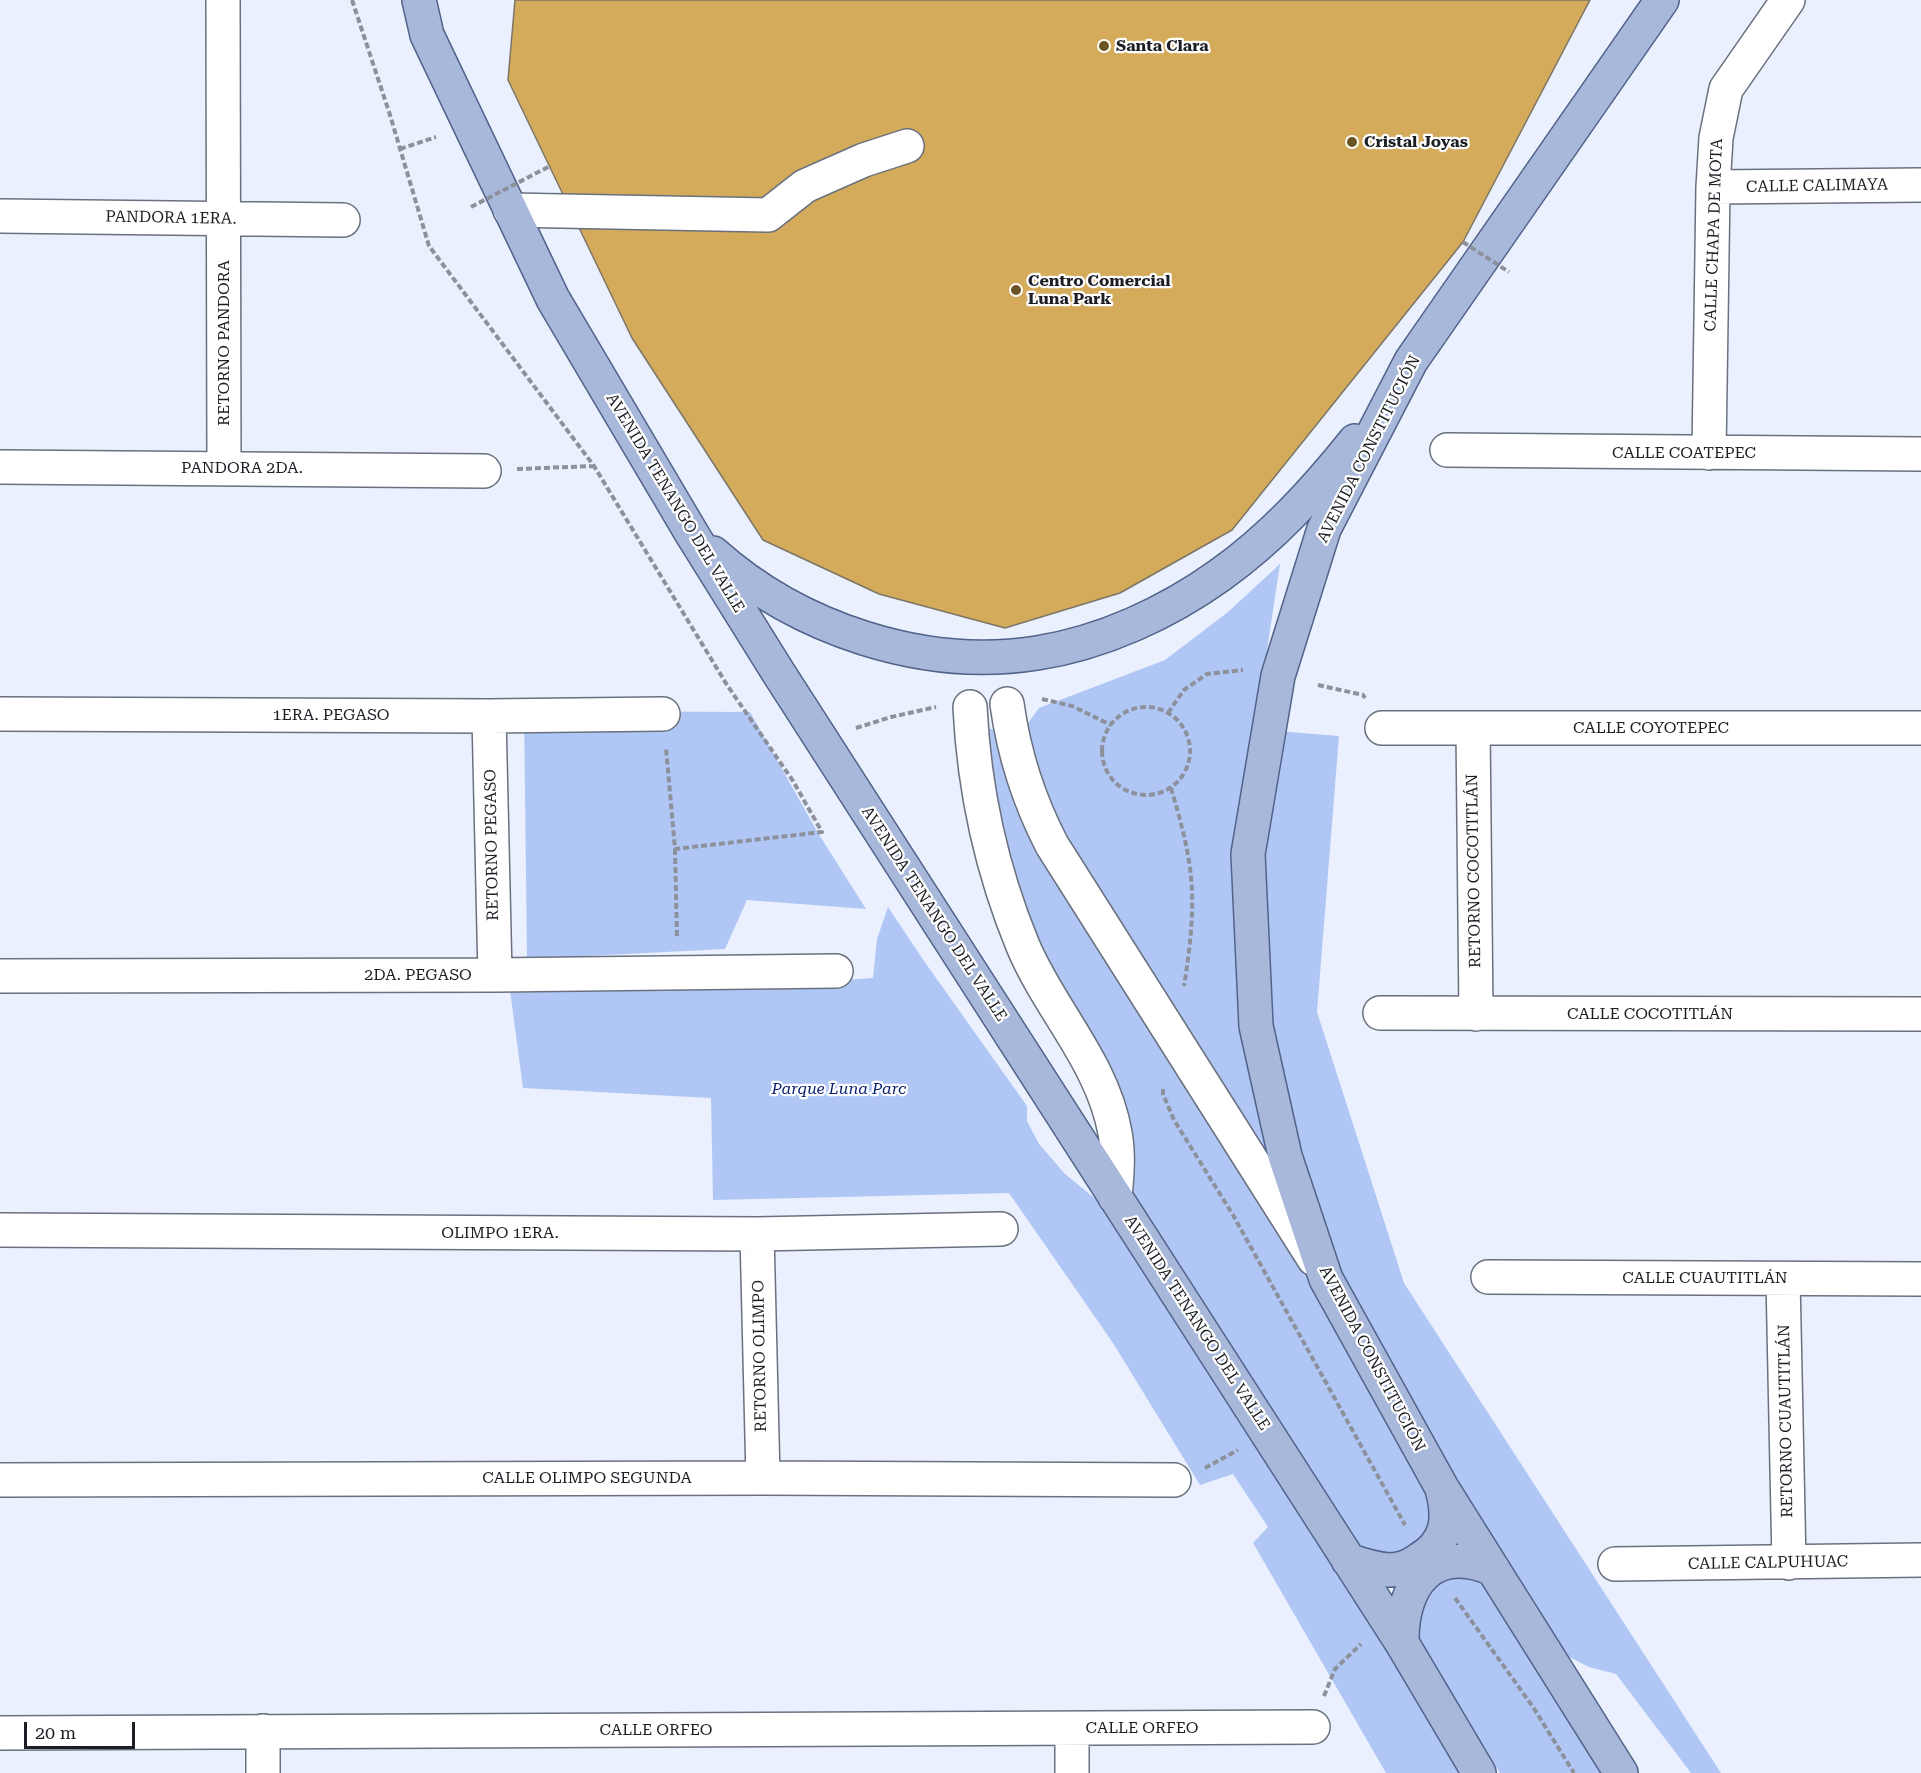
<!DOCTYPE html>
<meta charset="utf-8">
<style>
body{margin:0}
#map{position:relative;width:1921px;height:1773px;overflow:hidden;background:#eaf0fd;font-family:"Roboto Serif",serif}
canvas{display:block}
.scale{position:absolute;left:24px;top:1722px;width:111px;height:27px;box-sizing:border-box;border:3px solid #1c1e24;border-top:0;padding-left:8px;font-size:18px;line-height:21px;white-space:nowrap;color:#1c1e24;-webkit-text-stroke:4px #fff;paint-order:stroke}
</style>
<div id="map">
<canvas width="1921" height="1773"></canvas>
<div class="scale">20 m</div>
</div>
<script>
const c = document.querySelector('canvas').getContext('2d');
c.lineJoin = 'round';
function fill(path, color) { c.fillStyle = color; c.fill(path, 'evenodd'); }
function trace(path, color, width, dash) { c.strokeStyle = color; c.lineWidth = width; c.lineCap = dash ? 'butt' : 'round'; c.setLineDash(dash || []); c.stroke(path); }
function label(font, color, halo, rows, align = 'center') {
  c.font = font + ' "Roboto Serif",serif'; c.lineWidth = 4.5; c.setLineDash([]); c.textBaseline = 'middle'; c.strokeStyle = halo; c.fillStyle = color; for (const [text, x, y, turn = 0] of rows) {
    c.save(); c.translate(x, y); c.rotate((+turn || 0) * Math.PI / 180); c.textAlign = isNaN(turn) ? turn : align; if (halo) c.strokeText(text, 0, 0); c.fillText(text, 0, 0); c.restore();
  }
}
fill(new Path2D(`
 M1280,564L1237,849L1296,1214L1075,855L1046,803L1031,759L1028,723L1039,708L1165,660L1228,612Z
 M524,711L750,712L818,833L866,909L747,900L725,949L527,959Z
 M985,729H999L1313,1275L1416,1458L1437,1518L1406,1558L1348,1560L1135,1199L1126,1163L1014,898Z
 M1277,731L1339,736L1317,1012L1404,1283L1721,1773H1691L1616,1674L1589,1667L1571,1658L1554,1646L1338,1284L1273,1065L1255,852Z
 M888,907L924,961L1027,1106V1121L1039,1144L1065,1174L1114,1214L1465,1773H1386L1253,1543L1268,1527L1233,1474L1200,1485L1113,1343L1009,1193L713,1200L711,1098L523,1088L510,990H704L873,978L877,939Z
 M1474,1568L1611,1773H1500L1410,1628L1427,1582Z`), '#b0c7f6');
const building = new Path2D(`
 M515,0H1590L1463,242L1232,530L1120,593L1005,628L879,594L763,540L632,338L508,80Z`);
fill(building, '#d3ab5b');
trace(building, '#7c7567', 1.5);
const minor = new Path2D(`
 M223,0L224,468
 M1713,187L1921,185
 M510,210L768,215L805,186L864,160L907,146
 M0,216L343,220
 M1447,450L1921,454
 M1709,453L1713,187L1716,138L1726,89L1788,0
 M0,467L484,471
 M1007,704C1014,754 1028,799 1052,845L1314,1259
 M970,707C974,788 992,871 1023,946C1050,1010 1103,1063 1115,1133C1119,1154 1117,1176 1115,1197
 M0,714L489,716L663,714
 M489,716L495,975
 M1382,728H1921
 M1473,728L1476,1014
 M0,976L495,975L836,971
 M1380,1013L1921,1014
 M0,1230L757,1234L1001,1229
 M757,1234L763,1478
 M1488,1277L1921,1279
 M1783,1279L1789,1563
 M0,1480L763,1478L1174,1480
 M1615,1564L1921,1560
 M1072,1729V1773
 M0,1733L1313,1727
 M263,1773V1731`);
const major = new Path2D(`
 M419,0L427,35L553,299L692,534L778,672L1402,1643L1479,1773
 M713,553C798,629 924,671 1037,653C1102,643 1167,613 1220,575C1272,538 1315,491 1355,441
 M1348,1560C1362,1565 1375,1569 1389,1570C1402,1570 1410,1566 1420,1559C1448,1542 1450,1518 1442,1489
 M1402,1643C1401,1585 1432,1543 1493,1569
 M1621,1773L1442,1488L1326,1279L1285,1156L1256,1026L1248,854L1278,676L1324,529L1411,361L1662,0`);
trace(minor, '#6a717e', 36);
trace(major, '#51638a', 36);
trace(new Path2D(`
 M352,0L390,115L429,246L594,466L727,685L793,781L822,832L675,849L666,748
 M400,149L436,137
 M517,469L594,466
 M1318,685L1363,695L1365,698
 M1042,699L1072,706L1111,725
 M1102 751a44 44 0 1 1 88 0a44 44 0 1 1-88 0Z
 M1168,713L1184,690L1207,674L1243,670
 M856,728L891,717L936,707
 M1171,788C1181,822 1191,857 1192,893C1193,924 1189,955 1184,986
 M675,849L677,938
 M1163,1089V1094L1174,1120L1233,1215L1405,1525
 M1205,1468L1238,1450
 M1455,1598L1533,1707L1574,1773
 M1324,1696L1335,1669L1361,1644`), '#8d919b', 4, [6, 3]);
trace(minor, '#fff', 33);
trace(major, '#a7b8da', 33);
trace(new Path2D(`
 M471,207L550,166
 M1463,242L1509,272`), '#8d919b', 4, [6, 3]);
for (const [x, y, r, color] of [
 [1104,46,6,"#6b5323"],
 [1352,142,6,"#6b5323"],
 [1016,290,6,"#6b5323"]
]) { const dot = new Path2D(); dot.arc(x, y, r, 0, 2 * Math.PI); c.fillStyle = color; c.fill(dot); trace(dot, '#fff', 2); }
label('bold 16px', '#1c1e24', '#fff', [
 ["Santa Clara",1116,46],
 ["Cristal Joyas",1364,142],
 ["Centro Comercial",1028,281],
 ["Luna Park",1028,299]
], 'left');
label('16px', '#1c1e24', '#fff', [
 ["CALLE CALIMAYA",1817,186,-1],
 ["PANDORA 1ERA.",171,218,1],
 ["CALLE CHAPA DE MOTA",1714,235,-88],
 ["RETORNO PANDORA",224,343,-90],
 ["AVENIDA CONSTITUCIÓN",1369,449,-63],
 ["CALLE COATEPEC",1684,453],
 ["PANDORA 2DA.",242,468],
 ["AVENIDA TENANGO DEL VALLE",675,503,59],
 ["1ERA. PEGASO",331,715],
 ["CALLE COYOTEPEC",1651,728],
 ["RETORNO PEGASO",492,845,-91],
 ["RETORNO COCOTITLÁN",1474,871,-91],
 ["AVENIDA TENANGO DEL VALLE",934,914,57],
 ["2DA. PEGASO",418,975],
 ["CALLE COCOTITLÁN",1650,1014],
 ["OLIMPO 1ERA.",500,1233],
 ["CALLE CUAUTITLÁN",1705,1278],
 ["AVENIDA TENANGO DEL VALLE",1197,1323,57],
 ["RETORNO OLIMPO",760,1356,-91],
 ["AVENIDA CONSTITUCIÓN",1372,1359,62],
 ["RETORNO CUAUTITLÁN",1786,1421,-91],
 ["CALLE OLIMPO SEGUNDA",587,1478],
 ["CALLE CALPUHUAC",1768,1563,-1],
 ["CALLE ORFEO",1142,1728],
 ["CALLE ORFEO",656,1730]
]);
label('italic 16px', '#071f6f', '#fff', [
 ["Parque Luna Parc",839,1089]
]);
</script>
